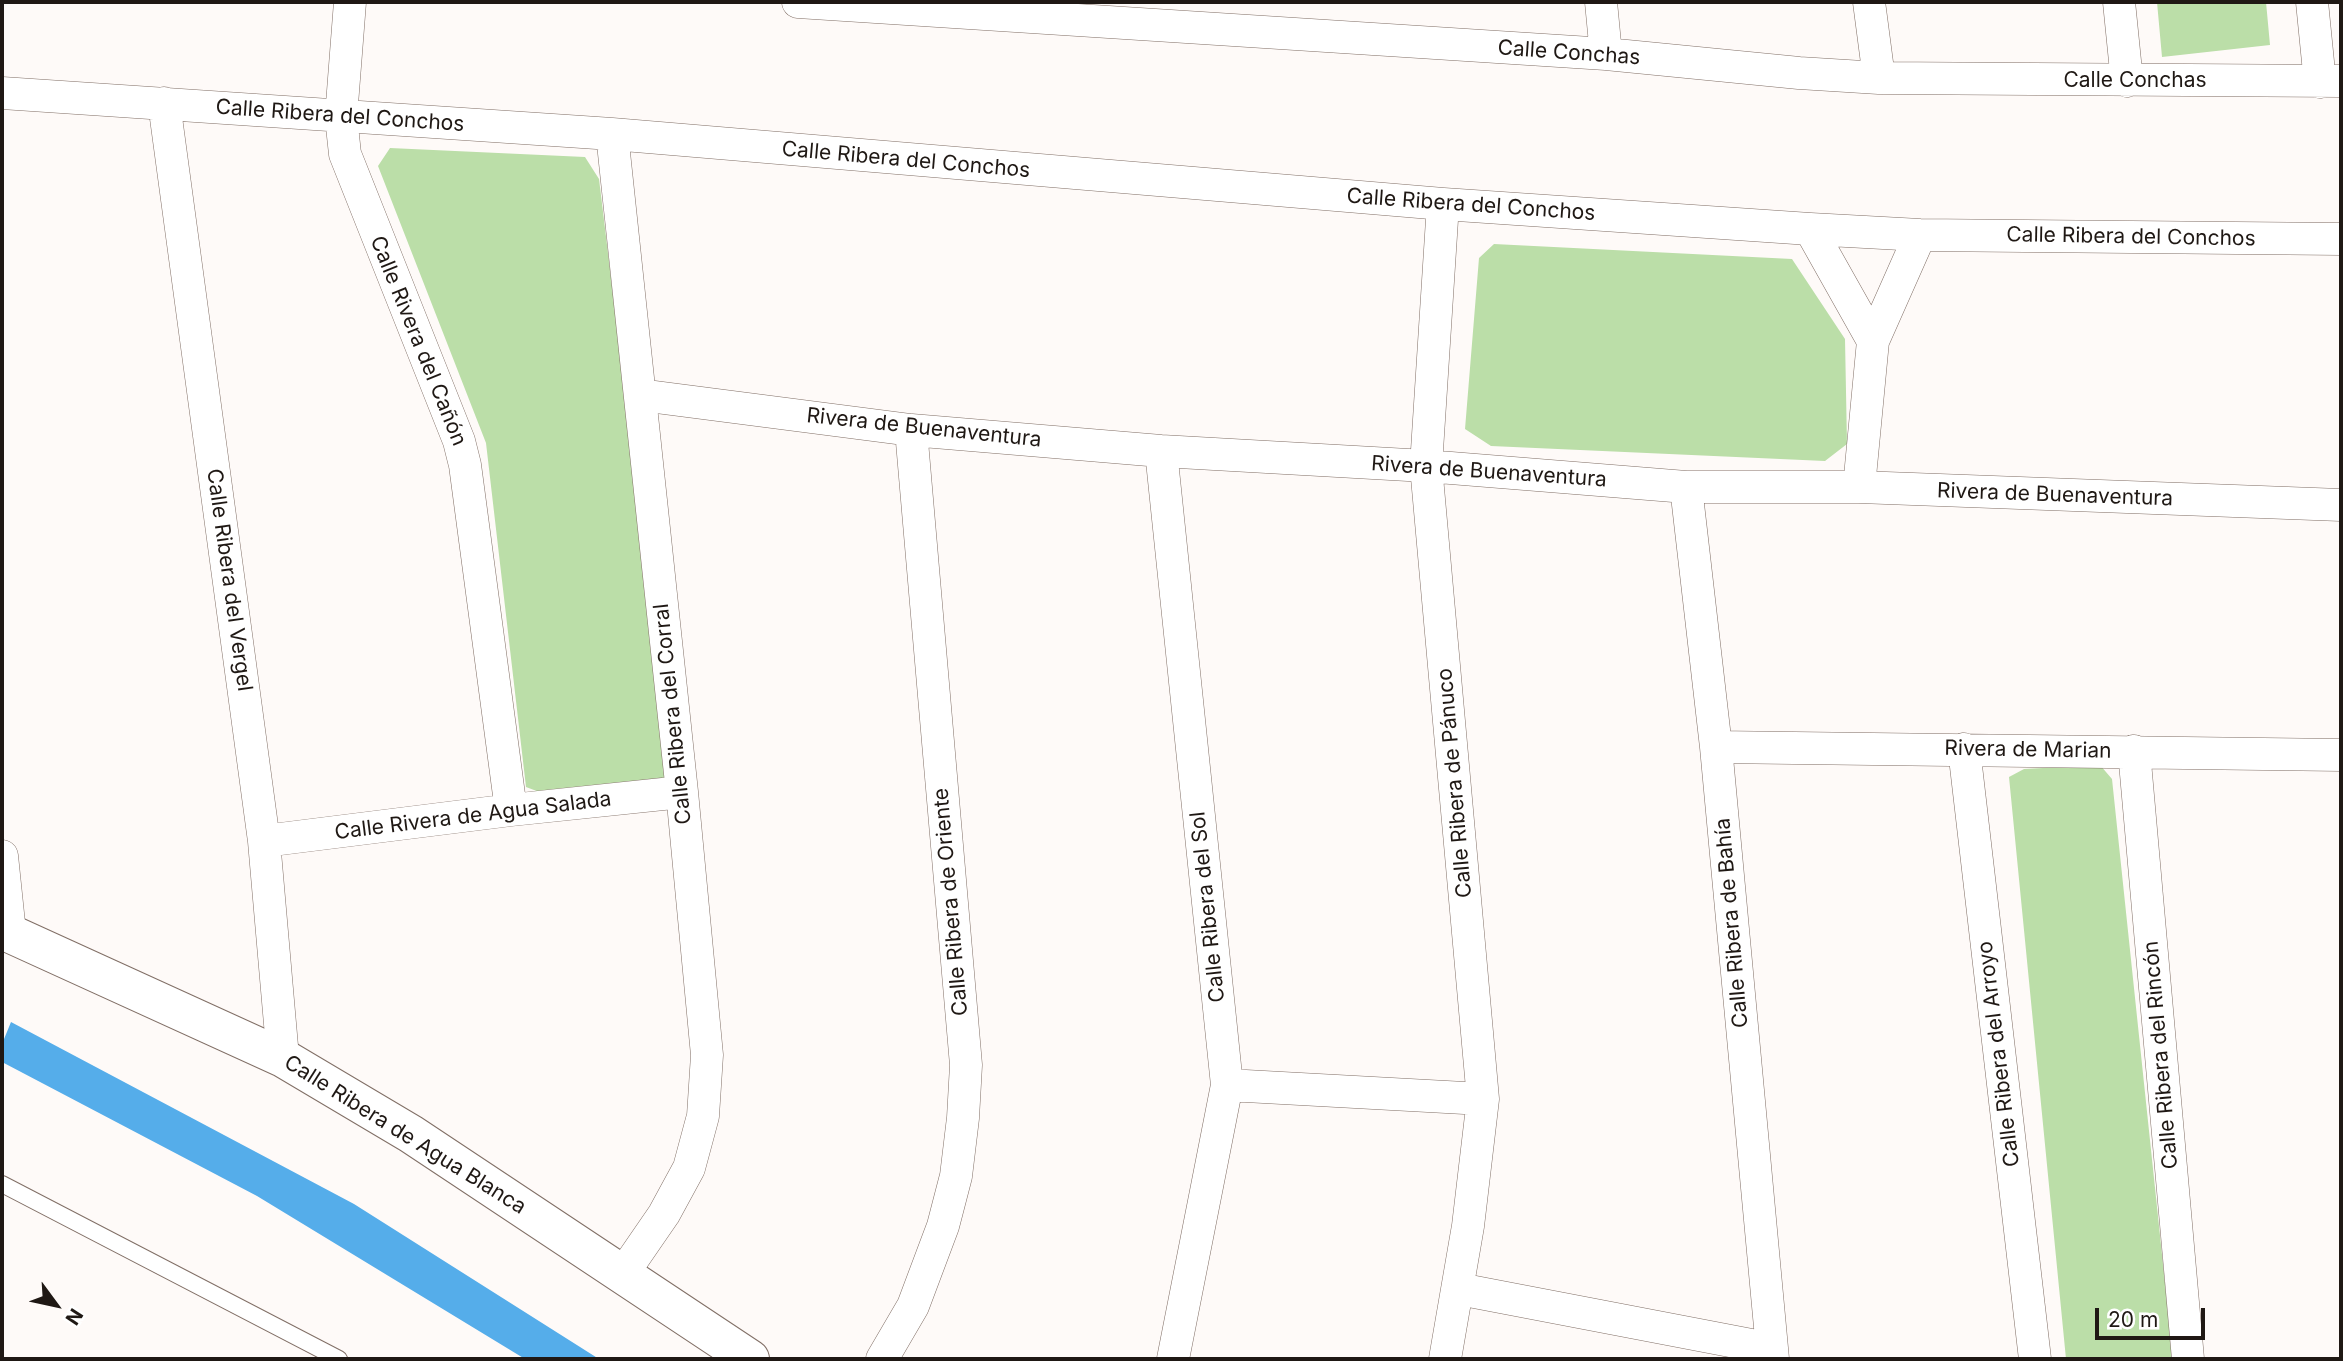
<!DOCTYPE html>
<meta charset="utf-8">
<style>
body{margin:0}
#map{position:relative;width:2343px;height:1361px;overflow:hidden;background:#fefaf8;font-family:Inter,sans-serif}
canvas{display:block}
.frame{position:absolute;inset:0;border:4px solid #1f1814;pointer-events:none}
.north{position:absolute;left:21px;top:1270px;width:70px;height:70px;-webkit-text-stroke:5px #fff;paint-order:stroke;rotate:123deg;font-size:19px;font-weight:700;line-height:28px;text-align:center;color:#1f1814}
.north::after{content:'';display:block;margin:auto;width:24px;height:32px;background:#1f1814;clip-path:polygon(50% 0,100% 100%,50% 72%,0 100%)}
.scale{position:absolute;left:2095px;top:1308px;width:110px;height:32px;box-sizing:border-box;border:4px solid #1f1814;border-top:0;padding-left:9px;font-size:21px;line-height:24px;white-space:nowrap;color:#1f1814;-webkit-text-stroke:5px #fff;paint-order:stroke}
</style>
<div id="map">
<canvas width="2343" height="1361"></canvas>
<div class="frame"></div>
<div class="north">N</div>
<div class="scale">20 m</div>
</div>
<script>
const c = document.querySelector('canvas').getContext('2d');
c.lineJoin = 'round';
function fill(path, color) { c.fillStyle = color; c.fill(path, 'evenodd'); }
function trace(path, color, width, dash) { c.strokeStyle = color; c.lineWidth = width; c.lineCap = dash ? 'butt' : 'round'; c.setLineDash(dash || []); c.stroke(path); }
function label(font, color, halo, rows, align = 'center') {
  c.font = font + ' Inter,sans-serif'; c.lineWidth = 5; c.setLineDash([]); c.textBaseline = 'middle'; c.strokeStyle = halo; c.fillStyle = color; for (const [text, x, y, turn = 0] of rows) {
    c.save(); c.translate(x, y); c.rotate((+turn || 0) * Math.PI / 180); c.textAlign = isNaN(turn) ? turn : align; if (halo) c.strokeText(text, 0, 0); c.fillText(text, 0, 0); c.restore();
  }
}
fill(new Path2D(`
 M2157,2H2266L2270,45L2162,57Z
 M390,148L585,157L599,179L671,771L662,784L550,796L526,787L486,443L378,166Z
 M1494,244L1792,259L1845,339L1847,444L1825,461L1491,446L1465,429L1479,258Z
 M2100,765L2112,779L2173,1359H2066L2009,777L2024,769Z`), '#bbdea8');
fill(new Path2D(`
 M11,1022L354,1204L599,1359H525L257,1196L2,1062V1044Z`), '#55adea');
const lane = new Path2D(`
 M2,1184L339,1359`);
const street = new Path2D(`
 M350,2L341,117L345,154L459,441L465,465L511,810
 M798,2L1606,54L1799,73L1879,78L2341,81
 M1601,2L1606,54
 M1869,2L1879,78
 M2119,2L2127,81
 M2312,2L2320,82
 M2,93L612,134L1443,204L1810,229L1920,235L2341,239
 M164,103L264,841L283,1058
 M612,134L682,792L707,1055L703,1116L689,1168L664,1214L622,1275
 M1443,204L1426,466L1483,1099L1468,1226L1445,1359
 M1810,229L1873,341
 M640,395L911,430L1161,451L1426,466L1686,487H1859L2341,505
 M1161,451L1227,1085L1173,1359
 M1686,487L1716,747L1773,1359
 M1859,487L1873,341L1920,235
 M1716,747L2341,755
 M1964,749L2035,1359
 M2134,751L2188,1359
 M264,841L511,810L682,792
 M2,856L10,933
 M1227,1085L1483,1099
 M1459,1289L1772,1349
 M882,1359L913,1306L943,1226L956,1176L963,1118L966,1065L911,430`);
const secondary = new Path2D(`
 M2,930L283,1058L411,1134L750,1359`);
trace(lane, '#816f66', 18);
trace(street, '#816f66', 33);
trace(secondary, '#816f66', 40);
trace(lane, '#fff', 16);
trace(street, '#fff', 32);
trace(secondary, '#fff', 38);
label('21px', '#1f1814', '#fff', [
 ["Calle Conchas",1569,53,4],
 ["Calle Conchas",2135,81],
 ["Calle Ribera del Conchos",340,116,4],
 ["Calle Ribera del Conchos",906,160,5],
 ["Calle Ribera del Conchos",1471,205,4],
 ["Calle Ribera del Conchos",2131,237,1],
 ["Calle Rivera del Cañón",418,341,68],
 ["Rivera de Buenaventura",924,428,6],
 ["Rivera de Buenaventura",1489,472,4],
 ["Rivera de Buenaventura",2055,495,2],
 ["Calle Ribera del Vergel",229,580,82],
 ["Calle Ribera del Corral",673,714,-96],
 ["Rivera de Marian",2028,750,1],
 ["Calle Ribera de Pánuco",1455,783,-95],
 ["Calle Rivera de Agua Salada",473,816,-7],
 ["Calle Ribera de Oriente",951,902,-95],
 ["Calle Ribera del Sol",1208,907,-96],
 ["Calle Ribera de Bahía",1732,923,-95],
 ["Calle Ribera del Arroyo",1999,1054,-97],
 ["Calle Ribera del Rincón",2161,1055,-95],
 ["Calle Ribera de Agua Blanca",405,1135,32]
]);
</script>
